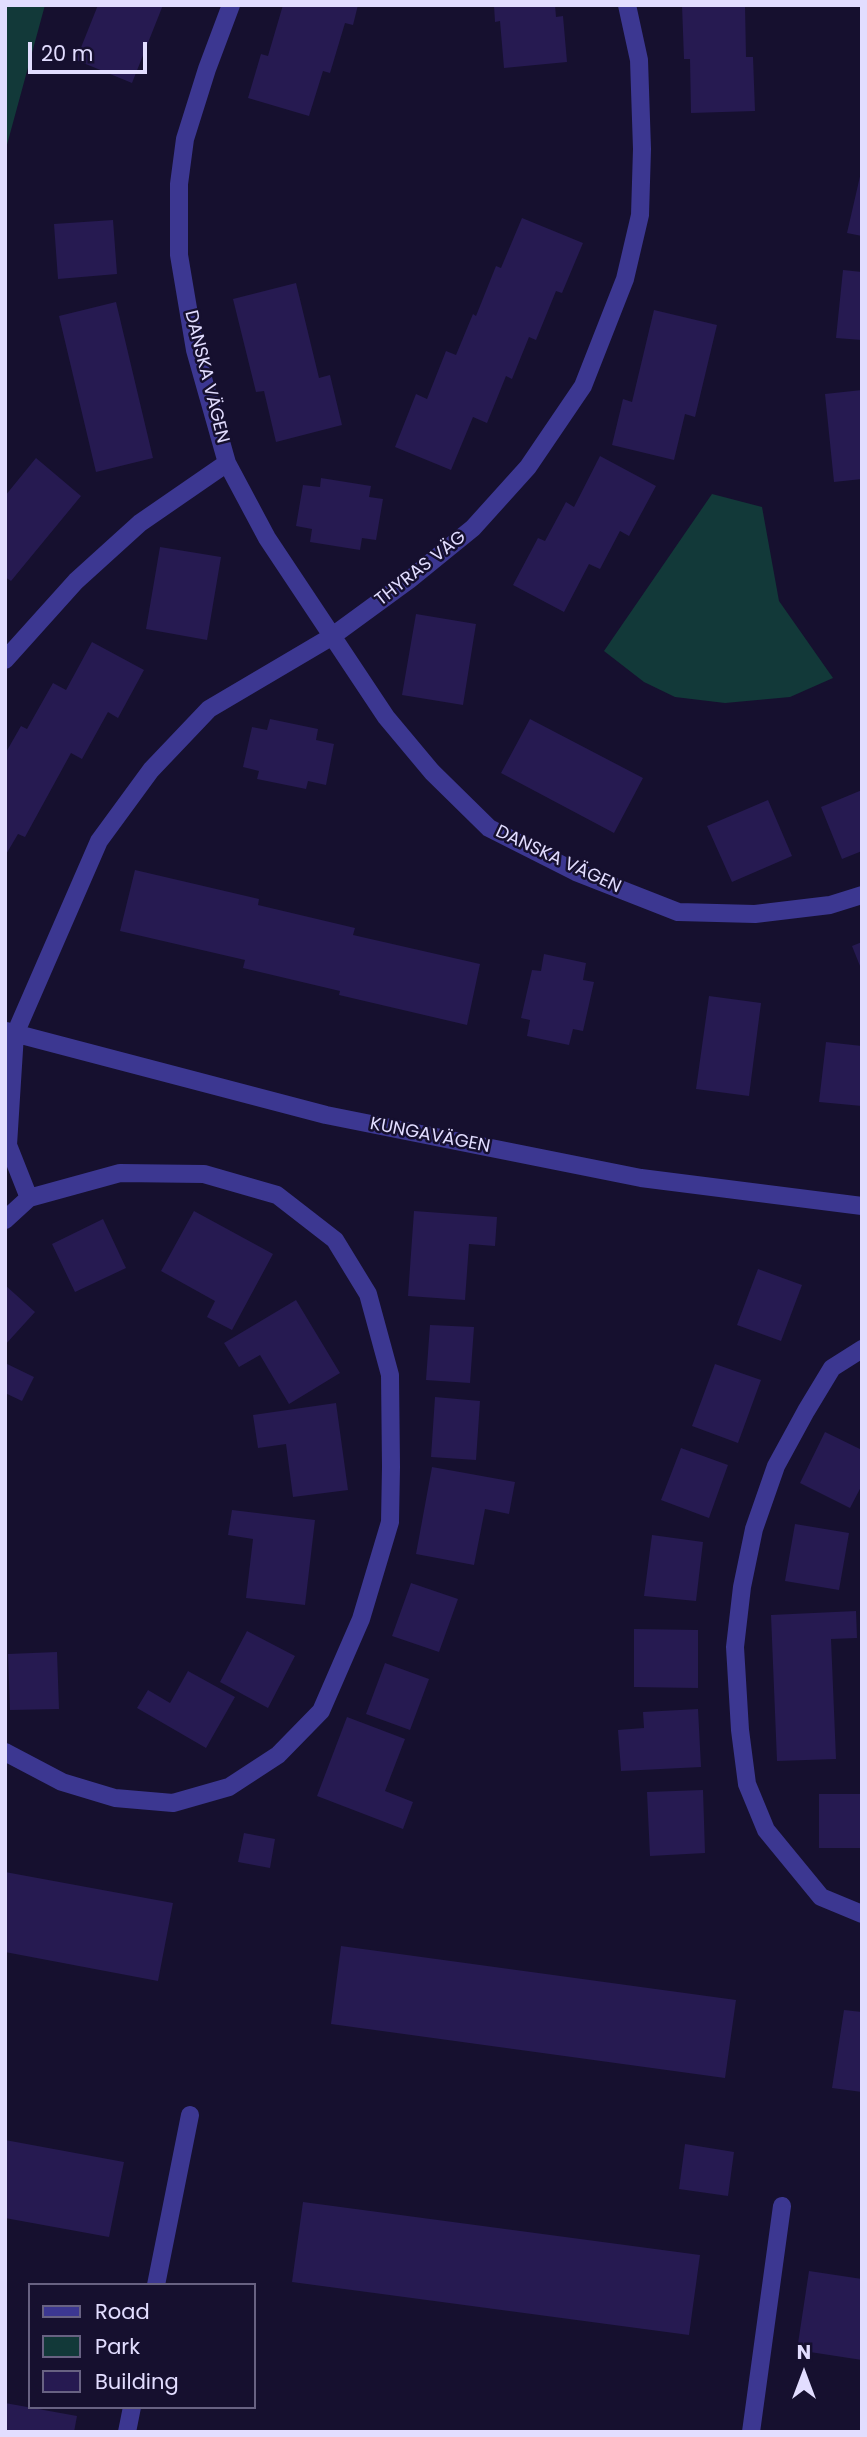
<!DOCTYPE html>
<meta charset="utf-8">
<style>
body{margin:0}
#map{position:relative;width:867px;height:2437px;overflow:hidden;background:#16102f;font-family:Poppins,sans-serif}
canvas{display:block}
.frame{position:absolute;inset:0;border:7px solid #e2ddff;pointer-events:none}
.legend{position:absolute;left:28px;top:2283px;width:228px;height:126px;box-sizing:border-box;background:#16102f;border:2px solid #686282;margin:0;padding:9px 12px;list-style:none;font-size:21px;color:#e2ddff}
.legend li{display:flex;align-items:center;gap:14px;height:35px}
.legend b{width:35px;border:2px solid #686282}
.north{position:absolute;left:769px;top:2339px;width:70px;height:70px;-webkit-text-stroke:5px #16102f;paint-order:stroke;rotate:0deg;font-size:19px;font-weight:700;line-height:28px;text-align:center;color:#e2ddff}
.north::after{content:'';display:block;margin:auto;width:24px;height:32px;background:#e2ddff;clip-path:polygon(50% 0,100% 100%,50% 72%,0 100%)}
.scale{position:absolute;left:28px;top:42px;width:119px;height:32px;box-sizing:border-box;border:4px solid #e2ddff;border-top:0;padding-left:9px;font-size:21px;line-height:24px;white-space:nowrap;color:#e2ddff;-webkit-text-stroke:5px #16102f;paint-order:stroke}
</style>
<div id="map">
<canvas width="867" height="2437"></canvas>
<div class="frame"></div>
<ul class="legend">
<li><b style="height:9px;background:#3c3791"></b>Road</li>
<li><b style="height:19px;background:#123939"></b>Park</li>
<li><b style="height:19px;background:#261a51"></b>Building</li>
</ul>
<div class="north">N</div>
<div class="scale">20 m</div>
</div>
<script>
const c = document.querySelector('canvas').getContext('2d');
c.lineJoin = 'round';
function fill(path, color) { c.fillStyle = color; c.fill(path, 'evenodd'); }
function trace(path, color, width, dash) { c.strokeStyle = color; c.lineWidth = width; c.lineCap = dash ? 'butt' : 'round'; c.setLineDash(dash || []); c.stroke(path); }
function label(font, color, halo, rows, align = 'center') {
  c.font = font + ' Poppins,sans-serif'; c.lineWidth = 5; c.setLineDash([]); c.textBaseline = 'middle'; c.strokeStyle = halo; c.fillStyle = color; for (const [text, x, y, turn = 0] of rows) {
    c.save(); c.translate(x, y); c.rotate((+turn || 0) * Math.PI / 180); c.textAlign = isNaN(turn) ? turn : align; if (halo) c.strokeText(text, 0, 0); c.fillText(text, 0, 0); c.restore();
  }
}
fill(new Path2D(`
 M5,5H45L5,152Z
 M712,494L762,507L779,601L833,678L790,697L725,703L675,697L644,682L604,651Z`), '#123939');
fill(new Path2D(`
 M98,5H163L132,83L76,60Z
 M283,5L292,7V5H358L353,25L345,23L330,73L323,71L309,116L248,98L261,54L268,56Z
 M494,5H555L556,17L563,16L567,62L504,68L500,21L495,22Z
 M682,5H745L746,57H753L755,111L691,113L690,59H684Z
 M861,172H862V236L847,233Z
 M522,218L583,243L562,293L556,291L536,340L529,337L512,379L506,376L487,423L473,417L451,470L395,447L416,394L427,399L446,351L456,355L473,314L476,316L496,266L501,268Z
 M113,220L117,274L58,279L54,224Z
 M843,270L862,272V340L836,338Z
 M296,283L319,378L330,375L342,425L276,442L264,391L256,392L233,299Z
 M116,302L153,458L96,472L59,316Z
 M654,310L717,325L695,417L685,414L674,460L612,445L623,399L632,402Z
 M862,390V479L834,482L825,394Z
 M600,456L656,486L629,536L620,531L600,569L589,564L564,612L513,585L538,538L545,541L566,502L574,507Z
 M36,458L81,496L11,581L5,577V496Z
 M321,478L371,486L369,497L383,499L376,540L362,538L360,550L310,542L312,529L296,526L303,485L320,487Z
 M160,547L221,557L207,640L146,629Z
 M416,614L476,624L463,705L402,695Z
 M92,642L144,670L118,718L108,712L82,759L71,753L25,837L18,834L5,856V754L21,726L27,729L53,683L66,690Z
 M270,719L318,729L316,740L334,744L326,785L308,781L306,789L257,779L259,771L243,767L252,727L267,730Z
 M530,719L643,778L614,833L501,773Z
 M862,790V851L842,859L821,807Z
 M768,800L792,856L732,882L707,826Z
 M135,870L259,899L258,905L355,928L353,935L480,964L467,1025L339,995L340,991L243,968L245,960L120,931Z
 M862,942V971L852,946Z
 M544,954L586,963L583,980L594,982L583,1031L573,1029L569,1045L527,1036L530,1020L521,1018L532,970L541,971Z
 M709,996L761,1003L749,1096L696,1089Z
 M826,1042L862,1046V1106L819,1102Z
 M194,1211L273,1254L232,1330L207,1317L215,1301L161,1271Z
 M414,1211L497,1217L495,1246L469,1244L465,1300L408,1296Z
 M103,1219L126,1268L75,1292L52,1244Z
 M758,1269L802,1285L781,1341L737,1325Z
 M5,1285L35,1312L5,1345Z
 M296,1300L340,1373L289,1404L260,1355L239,1367L224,1343Z
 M430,1325L474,1327L470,1383L426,1380Z
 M5,1363L34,1377L22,1401L5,1393Z
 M715,1364L761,1380L738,1443L692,1426Z
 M435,1397L480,1401L476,1460L431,1457Z
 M336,1403L348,1490L293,1497L286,1444L258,1448L253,1415Z
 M825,1432L862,1450V1485L850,1508L800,1483Z
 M681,1448L728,1465L709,1518L661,1500Z
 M432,1467L515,1482L509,1514L485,1509L474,1565L416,1554Z
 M232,1510L315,1520L305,1605L246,1598L253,1539L228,1535Z
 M795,1524L849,1533L839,1590L785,1581Z
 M652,1535L703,1542L696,1601L644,1596Z
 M411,1583L458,1599L439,1652L392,1636Z
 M856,1611L857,1638L831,1639L836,1759L777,1761L771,1615Z
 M634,1629L698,1630V1688L634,1687Z
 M247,1631L295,1656L268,1708L220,1682Z
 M57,1652L59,1709L10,1710L8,1654Z
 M385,1663L429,1679L410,1730L366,1714Z
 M188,1671L235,1697L206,1748L137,1708L148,1690L170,1703Z
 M698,1709L701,1767L621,1771L618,1730L644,1728L643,1712Z
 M347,1717L405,1739L385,1791L413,1802L403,1829L317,1796Z
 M703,1790L705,1853L650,1856L647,1792Z
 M819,1794H862V1848H819Z
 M244,1833L275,1839L270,1868L238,1862Z
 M5,1872L173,1903L158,1981L5,1952Z
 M341,1946L736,2000L725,2078L331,2024Z
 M844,2010L862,2012V2092L832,2088Z
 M5,2140L124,2162L109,2237L5,2218Z
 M685,2144L734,2152L728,2196L679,2189Z
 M303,2202L700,2255L689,2335L292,2282Z
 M809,2271L862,2279V2360L797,2350Z
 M5,2403L77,2416L74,2432H5Z`), '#261a51');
trace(new Path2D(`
 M231,5L207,69L185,139L179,184V255L195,350L227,463L267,538L386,717L432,772L489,828L576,872L678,912L755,914L830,905L862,895
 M5,660L76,581L140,523L227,463
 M6,1031L326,1115L641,1178L862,1206
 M29,1198L8,1145L15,1034L99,841L151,770L209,709L331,637L409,580L473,528L528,467L583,386L625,279L640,215L642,149L639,60L627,5
 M5,1220L29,1198L120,1173L204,1174L277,1195L335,1240L368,1294L390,1375L391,1467L390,1522L361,1619L321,1711L278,1755L229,1787L173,1803L115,1798L62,1782L5,1752
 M862,1349L832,1368L806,1411L776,1466L754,1529L742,1587L735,1647L740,1730L747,1784L766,1830L821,1897L862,1914
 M156,2285L190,2115
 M127,2432L132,2407
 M751,2432L782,2206`), '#3c3791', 18);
label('18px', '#e2ddff', '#16102f', [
 ["DANSKA VÄGEN",206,377,76],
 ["THYRAS VÄG",421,569,-38],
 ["DANSKA VÄGEN",558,860,25],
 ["KUNGAVÄGEN",430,1136,11]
]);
</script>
